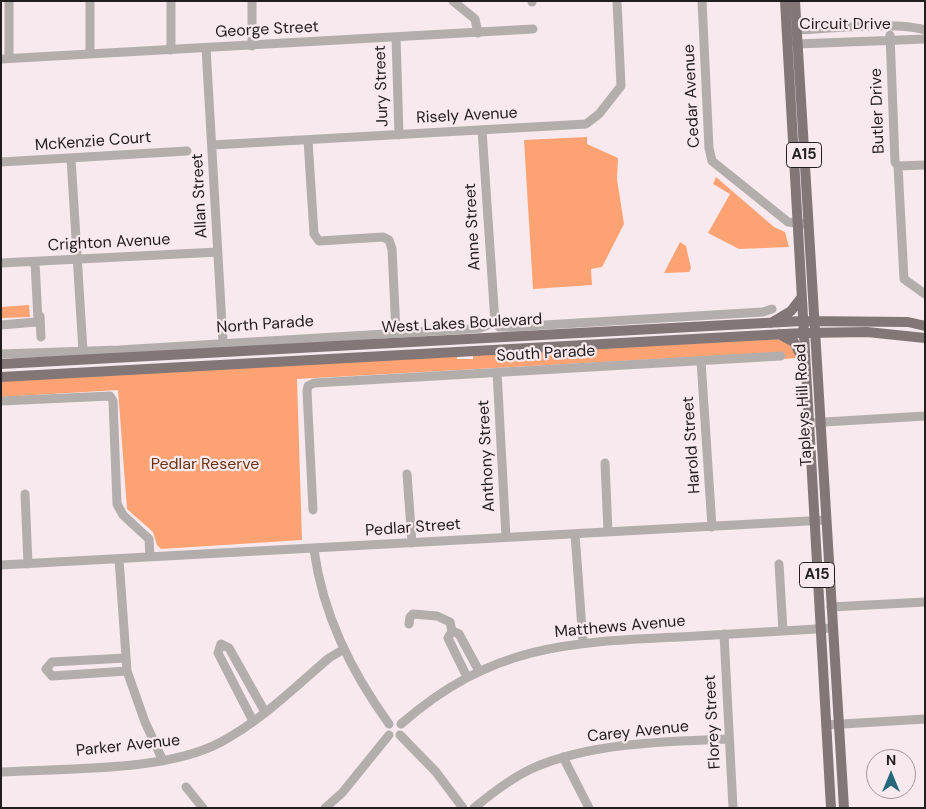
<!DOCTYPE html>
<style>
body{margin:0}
#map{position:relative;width:926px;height:809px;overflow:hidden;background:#f7e9ed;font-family:"DM Sans",sans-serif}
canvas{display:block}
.frame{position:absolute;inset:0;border:2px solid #221d1f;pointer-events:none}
.north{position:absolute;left:866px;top:749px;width:50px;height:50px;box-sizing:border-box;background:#f7e9ed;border:1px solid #a2979b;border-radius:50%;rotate:0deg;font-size:14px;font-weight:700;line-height:20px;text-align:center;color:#221d1f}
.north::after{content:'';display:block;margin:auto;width:18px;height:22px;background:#25687b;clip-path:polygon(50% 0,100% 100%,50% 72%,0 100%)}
</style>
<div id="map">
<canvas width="926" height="809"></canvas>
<div class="frame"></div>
<div class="north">N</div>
</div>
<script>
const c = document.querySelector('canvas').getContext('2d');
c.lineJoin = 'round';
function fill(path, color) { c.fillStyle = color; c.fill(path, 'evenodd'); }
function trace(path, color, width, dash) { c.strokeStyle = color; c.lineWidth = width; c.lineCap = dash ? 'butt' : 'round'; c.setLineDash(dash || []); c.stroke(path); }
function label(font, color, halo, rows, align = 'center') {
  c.font = font + ' "DM Sans",sans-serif'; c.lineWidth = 4.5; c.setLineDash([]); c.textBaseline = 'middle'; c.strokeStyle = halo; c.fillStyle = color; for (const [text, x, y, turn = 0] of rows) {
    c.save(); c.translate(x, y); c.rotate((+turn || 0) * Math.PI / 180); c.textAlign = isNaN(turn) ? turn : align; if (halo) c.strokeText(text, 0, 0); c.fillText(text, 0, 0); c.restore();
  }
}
fill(new Path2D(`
 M587,137V144L618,158L617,179L624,224L602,267L591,269L592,285L533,289L524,140Z
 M716,177L774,227L785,232L789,247L739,249L708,233L730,194L713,184Z
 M680,242L686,246L691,268L689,272L664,273Z
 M29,305L30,317L1,318V307Z
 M777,339L789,343L797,358L783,359L782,352L297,379L302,540L161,549L157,545L153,532L127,509L118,390L1,397V381L457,356V359H473V355Z`), '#fda373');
trace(new Path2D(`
 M9,1V58
 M90,1V53
 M171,1V50
 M453,1L475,19L478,33
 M532,1V2
 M702,1L709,148L712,161L788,222L805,224
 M792,34L796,30C829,29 895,21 925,30
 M890,35L895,162L898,166L925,165
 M396,37L399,135
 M793,41L797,44L925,39
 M252,46V1
 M206,48L223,342
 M1,59L533,29
 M482,130L495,322
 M308,140L314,234L319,241L383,237L389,240L392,249L396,332
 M212,145L586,124L599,114L621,86L617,1
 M71,158L83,351
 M1,162L187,151
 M898,166L904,279L925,294
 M1,263L218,252
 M40,316L41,337
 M495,322L499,327H511L763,312L772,309
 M1,325L36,322L38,320L35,262
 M1,354L119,350L468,329L480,328L495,322
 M701,361L712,527
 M497,372L506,537
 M1,401L110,396L113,401L117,504L123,515L149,539L150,557
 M808,423L925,416
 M605,463L608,532
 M407,474L412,543
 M25,494L28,564
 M313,510L307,391L308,386L314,383L781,356
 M575,534L583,642
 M314,550C323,615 351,671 389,724
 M119,559L127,671L145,722L163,761
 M779,564L783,631
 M1,565L826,520
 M831,607L925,602
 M409,624L410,617L413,614L437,616L450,622L452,631
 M724,634L733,808
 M125,658L52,662L46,669L52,676L127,671
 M467,677L448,638L452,631L459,634L479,671
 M253,721L218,653L221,644L229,648L265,712
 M401,724C492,645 566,642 680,637C731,634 782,631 833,628
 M826,725L925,719
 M400,735L436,772L463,808
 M563,757L589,808
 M1,772C65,768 166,772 221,742C261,721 295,687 329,658L344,649
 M186,787L203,808
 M325,808L342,793L389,735
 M474,808C492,793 510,779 531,769C587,743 667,741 729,739`), '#b3adac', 9);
trace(new Path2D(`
 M785,1L831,808
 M795,1L844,808
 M771,323L791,311L801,298
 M779,334L794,342L801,356
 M1,364L802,321L908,322L925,326
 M1,377L803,333L867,332L925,338`), '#827776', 10);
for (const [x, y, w] of [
 [804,155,35],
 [817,575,35]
]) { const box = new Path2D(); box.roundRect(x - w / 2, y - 12.5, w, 25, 4); c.fillStyle = '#f7e9ed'; c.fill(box); trace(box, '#221d1f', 1); }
label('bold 15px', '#221d1f', null, [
 ["A15",804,155],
 ["A15",817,575]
]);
label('16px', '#221d1f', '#f7e9ed', [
 ["Circuit Drive",845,25],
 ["George Street",267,30,-3],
 ["Jury Street",382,86,-92],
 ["Cedar Avenue",692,96,-93],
 ["Butler Drive",878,111,-92],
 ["Risely Avenue",467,116,-3],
 ["McKenzie Court",93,142,-4],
 ["Allan Street",200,196,-93],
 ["Anne Street",473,227,-93],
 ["Crighton Avenue",109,243,-3],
 ["West Lakes Boulevard",462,324,-3],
 ["North Parade",265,325,-4],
 ["South Parade",546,354,-3],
 ["Tapleys Hill Road",804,405,-93],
 ["Harold Street",692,445,-94],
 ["Anthony Street",487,456,-93],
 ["Pedlar Street",413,528,-4],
 ["Matthews Avenue",620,627,-5],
 ["Florey Street",713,722,-93],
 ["Carey Avenue",638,732,-6],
 ["Parker Avenue",128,746,-6]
]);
label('16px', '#6d330f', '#f7e9ed', [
 ["Pedlar Reserve",205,465]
]);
</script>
